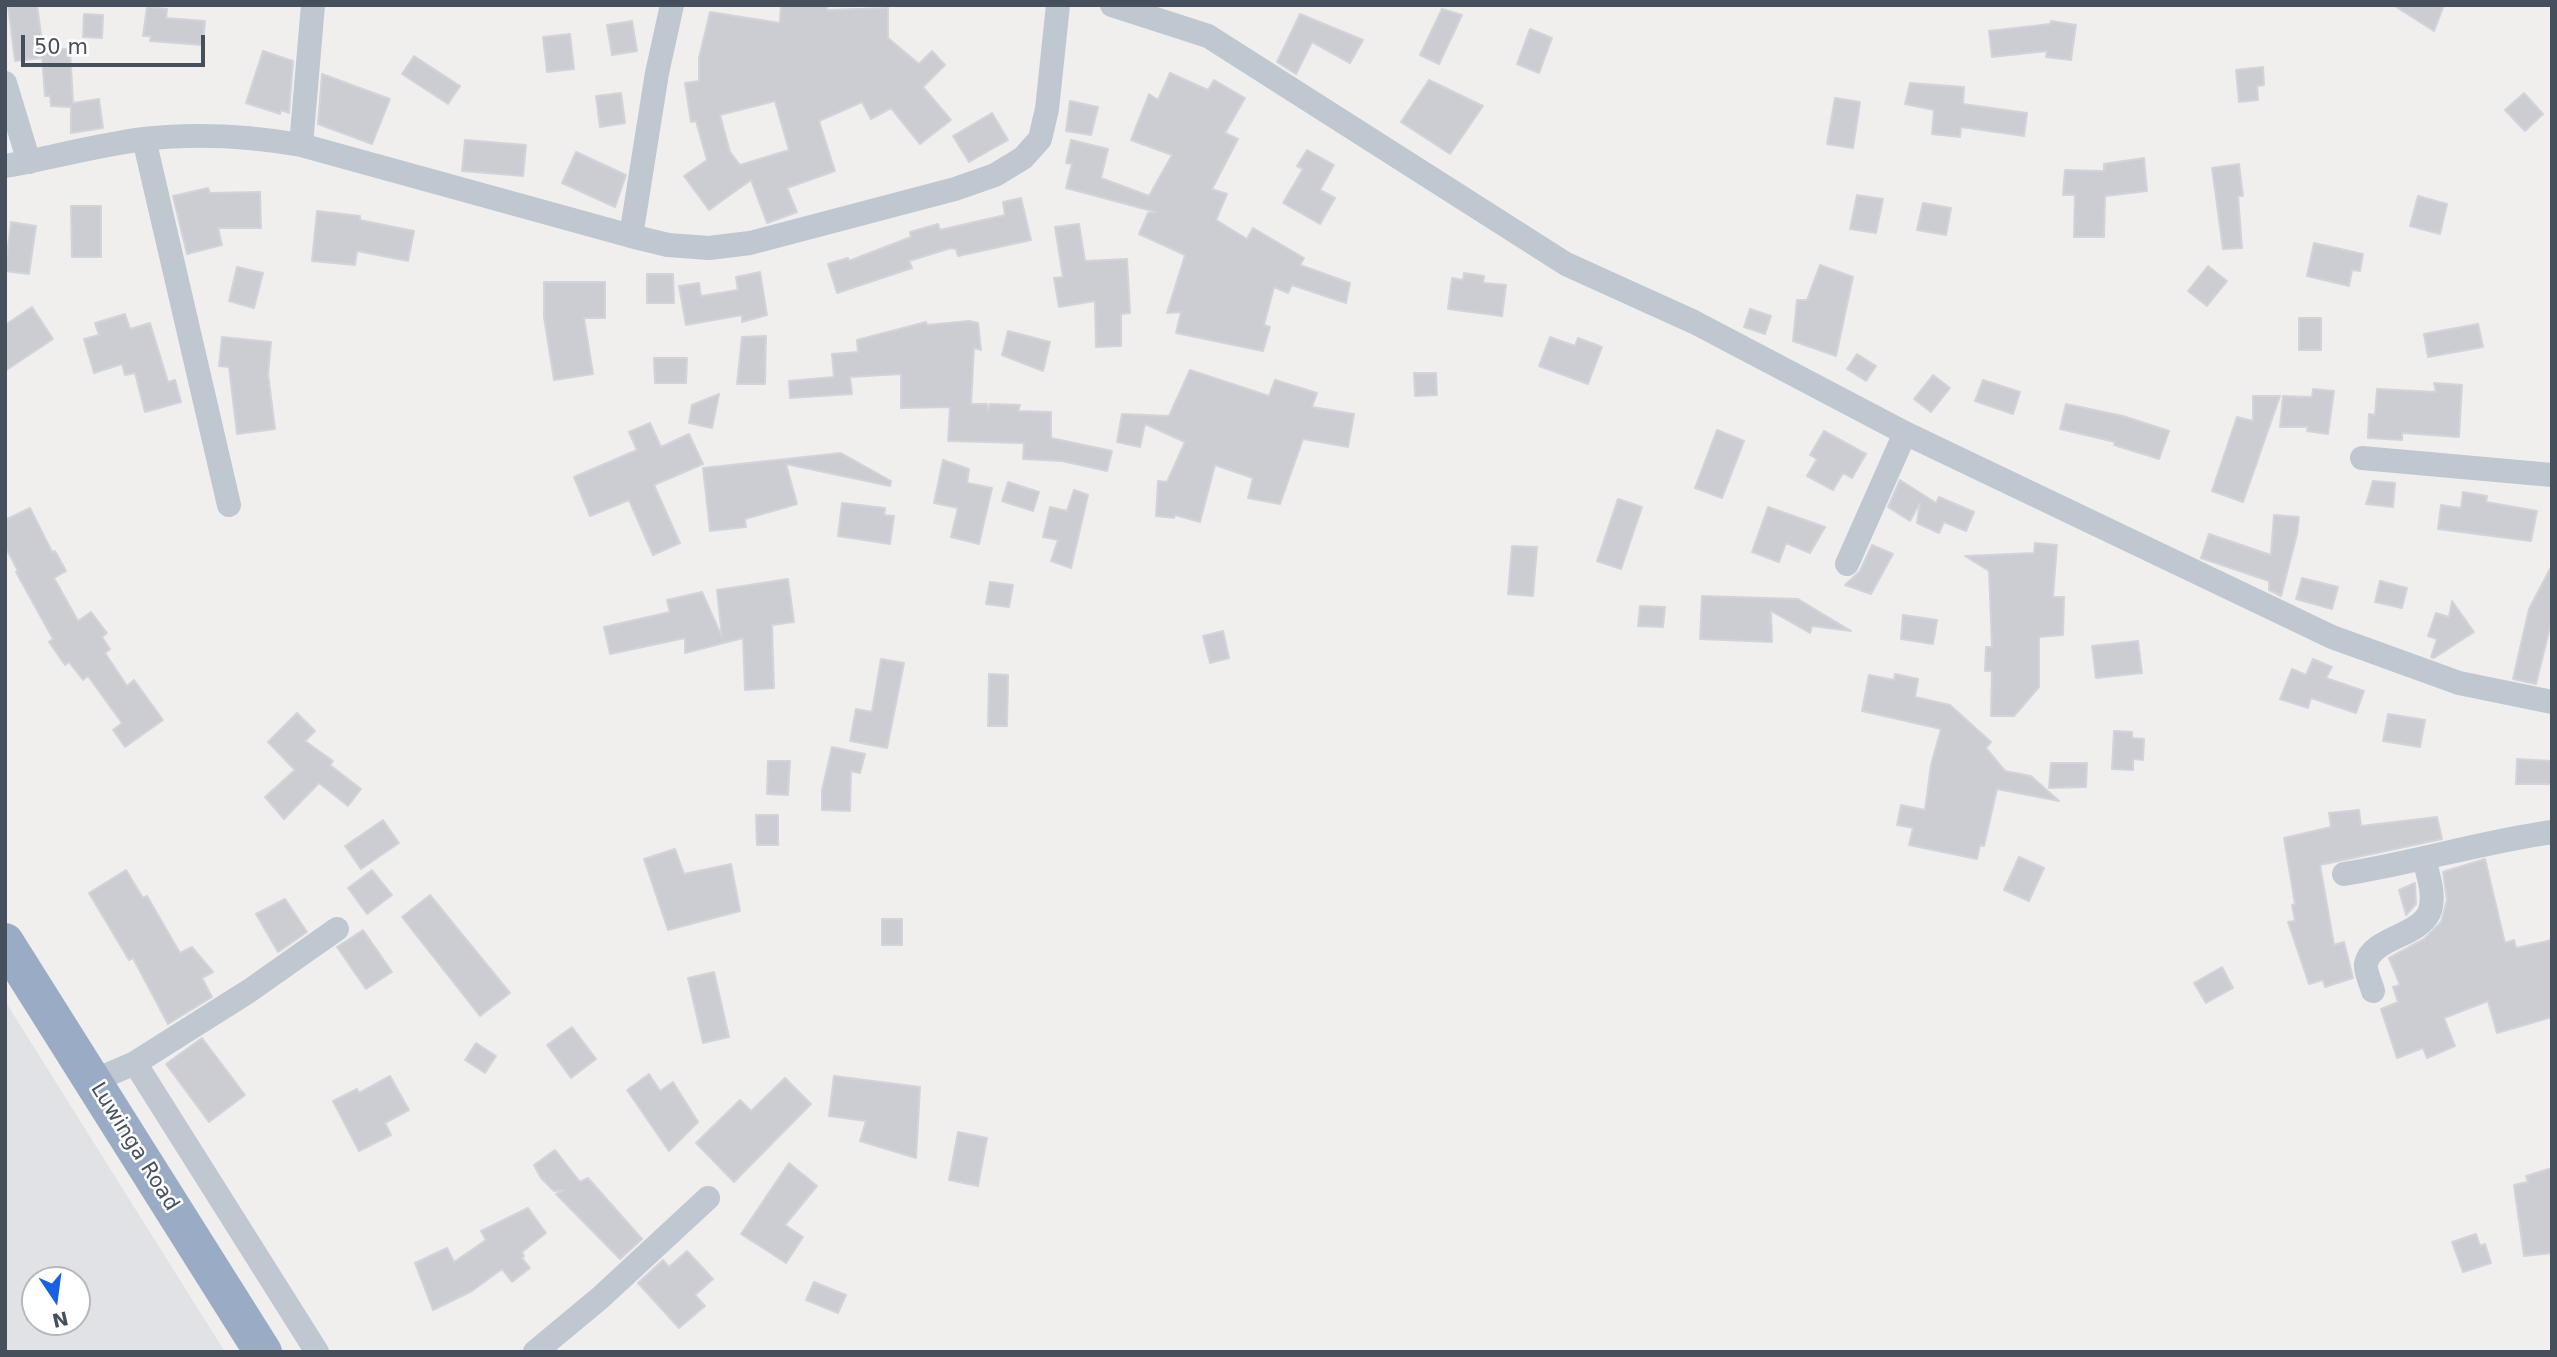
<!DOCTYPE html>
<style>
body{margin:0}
#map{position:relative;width:2557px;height:1357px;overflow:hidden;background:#f1eeee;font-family:"DejaVu Sans",sans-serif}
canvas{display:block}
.frame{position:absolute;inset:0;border:7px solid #46505c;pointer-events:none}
.north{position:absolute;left:21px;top:1266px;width:70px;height:70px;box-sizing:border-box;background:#fff;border:2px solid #b5b9be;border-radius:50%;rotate:167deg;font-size:19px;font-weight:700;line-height:28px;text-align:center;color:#46505c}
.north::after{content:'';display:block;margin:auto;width:24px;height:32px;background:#1862e1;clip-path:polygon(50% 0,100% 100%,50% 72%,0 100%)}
.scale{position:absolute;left:21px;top:35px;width:184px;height:32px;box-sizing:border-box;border:4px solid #46505c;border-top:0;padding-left:9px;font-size:21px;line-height:24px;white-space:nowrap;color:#46505c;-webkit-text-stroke:5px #fff;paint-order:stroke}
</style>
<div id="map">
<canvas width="2557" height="1357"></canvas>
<div class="frame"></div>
<div class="north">N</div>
<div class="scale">50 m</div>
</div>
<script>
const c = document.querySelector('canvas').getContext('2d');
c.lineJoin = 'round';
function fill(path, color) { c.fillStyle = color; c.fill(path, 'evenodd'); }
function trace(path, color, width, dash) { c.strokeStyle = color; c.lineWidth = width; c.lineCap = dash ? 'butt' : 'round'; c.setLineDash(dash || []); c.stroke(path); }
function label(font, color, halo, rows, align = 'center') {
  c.font = font + ' "DejaVu Sans",sans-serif'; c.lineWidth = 5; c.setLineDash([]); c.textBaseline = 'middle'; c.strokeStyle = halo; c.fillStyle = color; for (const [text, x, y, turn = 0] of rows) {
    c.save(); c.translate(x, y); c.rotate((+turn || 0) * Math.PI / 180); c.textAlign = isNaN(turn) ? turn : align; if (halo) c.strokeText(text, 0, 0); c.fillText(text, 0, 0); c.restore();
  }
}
fill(new Path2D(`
 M5,1001L225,1352H5ZM35,1280H77V1322H35Z`), '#e0e2e6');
const building = new Path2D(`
 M8,5H37L43,49H70L73,103L99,99L103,128L71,133V107L51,106L50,96H45L42,58L15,61Z
 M781,5H827V10L888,8V38L919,64L932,51L945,65L923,87L951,120L920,144L891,108L871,119L862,102L819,121L835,171L787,188L797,212L767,223L751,180L709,210L684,176L707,160L696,121L691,122L685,83L699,81V58L710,12L780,23ZM775,101L789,150L740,165L730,152L720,115Z
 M2393,5H2444L2434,31Z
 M147,7L167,9L166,18L205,21L203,45L150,41L151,36H143Z
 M1442,9L1462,15L1439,64L1420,55Z
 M84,14L103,15L102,38L83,37Z
 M1300,14L1363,40L1350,63L1312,42L1296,74L1277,62Z
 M632,21L637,51L612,55L607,25Z
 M2051,21L2076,25L2071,60L2046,57L2047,51L1992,57L1989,31L2050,24Z
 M1530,29L1552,38L1539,73L1517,64Z
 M570,34L574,69L547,72L543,37Z
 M263,51L293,61L289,113L281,110L280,114L246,103Z
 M414,56L460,86L448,104L402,74Z
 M2263,67L2264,85L2257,86L2258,100L2239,102L2236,70Z
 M1170,73L1208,90L1214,80L1245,98L1225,133L1238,139L1212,189L1227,194L1216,220L1247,239L1253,228L1304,258L1300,265L1350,283L1346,303L1292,285L1288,293L1274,287L1264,325L1270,327L1263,351L1176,333L1181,312L1167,313L1185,255L1139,234L1148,213L1156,212L1066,188L1072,164L1066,163L1071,140L1108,149L1101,178L1149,196L1172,155L1131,140L1149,94L1158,100Z
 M322,74L390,99L372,144L318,124Z
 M1429,80L1483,106L1450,154L1401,122Z
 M1910,83L1964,87L1963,104L2027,113L2024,136L1961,127L1960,137L1932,134L1934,110L1905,104Z
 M621,93L625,123L600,127L596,96Z
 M2524,93L2543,114L2525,131L2505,110Z
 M1835,98L1860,102L1853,148L1827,144Z
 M1070,101L1098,107L1091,135L1066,131Z
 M992,113L1008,140L969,162L953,136Z
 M465,140L526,145L523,176L462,171Z
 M1307,150L1334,165L1320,190L1335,198L1320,224L1283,203L1303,169L1297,166Z
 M576,152L626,175L615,207L562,183Z
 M2144,158L2147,191L2105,196L2104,237H2074L2075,195H2063L2065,170L2104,171V164Z
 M2239,164L2243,196H2238L2242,248L2223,249L2212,168Z
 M208,188L210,193L260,192L261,228H218L222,245L187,254L173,196Z
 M1857,195L1883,199L1876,233L1850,229Z
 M2418,196L2447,204L2440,234L2410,226Z
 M1021,198L1031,240L958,256L956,249L951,248L909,261L912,268L837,293L828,264L848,258L849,261L911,237L910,232L938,224L940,230L1005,215L1003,202Z
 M1923,203L1951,208L1946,235L1917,230Z
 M71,206H101V257H72Z
 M317,211L360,216V220L414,231L408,261L357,251L355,265L312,261Z
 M11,222L36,226L29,274L5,271Z
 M1079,224L1085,261L1127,259L1130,313L1121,314V346L1096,347L1095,301L1059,307L1054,278L1063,277L1055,227Z
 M2314,243L2363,254L2360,271L2352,270L2349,286L2307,276Z
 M1820,265L1853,277L1836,356L1793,341L1797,300H1807Z
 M2208,266L2227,281L2207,306L2188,291Z
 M237,267L263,273L254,308L229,301Z
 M760,272L767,315L742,322V315L686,325L679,286L699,283L701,296L738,290L736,277Z
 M1464,273L1484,276L1483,283L1506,285L1502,316L1448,309L1452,278L1463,280Z
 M647,274H673L674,303H647Z
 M544,282H605V318H584L593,374L554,380L544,317Z
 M32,307L53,339L5,371V325Z
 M1750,309L1771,316L1765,334L1744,327Z
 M125,314L130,329L150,323L168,382L175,380L181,402L145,412L135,373L125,375L122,364L94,373L84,339L99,335L95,323Z
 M2299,318H2321V350H2299Z
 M969,321L978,323L981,350L974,348L971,404H987L988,411L990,404L1020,405L1018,411L1051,412V438L1112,451L1107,471L1062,461L1023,459L1024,443L948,441L950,407L901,408V374L850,377L852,394L790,398L789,381L834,377L832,354L858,352L857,340L926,322L927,325Z
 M2478,324L2483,347L2428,357L2424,334Z
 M1008,331L1050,342L1043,371L1002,355Z
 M766,336L765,384H737L742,337Z
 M222,337L271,342L268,374L275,429L237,434L229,367L219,366Z
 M1550,337L1575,346L1578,338L1602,347L1588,384L1539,366Z
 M1857,354L1876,366L1866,381L1847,369Z
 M654,358H687L686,383H655Z
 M1190,370L1269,396L1275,380L1317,393L1312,407L1354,414L1348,447L1303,439L1280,504L1248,498L1253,478L1215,465L1200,522L1175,515L1174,518L1156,516L1158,481L1167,482L1185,442L1145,424L1140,447L1117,442L1122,414L1169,416Z
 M1414,373H1436L1437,395L1415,396Z
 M1933,375L1950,388L1931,412L1914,399Z
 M1983,380L2020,392L2013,414L1975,401Z
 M2434,383L2462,385L2459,437L2402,433V440L2368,438L2369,414L2375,415L2377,389L2436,392Z
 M2313,389L2334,391L2328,434L2307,431L2308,427H2280L2283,396L2312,397Z
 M719,394L712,428L689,423L692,405Z
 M2253,396H2280L2243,502L2212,491L2237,417L2253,421Z
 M2066,404L2123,416L2169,431L2159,459L2114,445L2115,442L2060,429Z
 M650,423L661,447L689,434L703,464L654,485L680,543L653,555L629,500L590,516L574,477L637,450L629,432Z
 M1717,430L1744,441L1722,498L1695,488Z
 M1824,431L1866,454L1852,478L1843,473L1833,490L1807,476L1817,459L1810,455Z
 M841,453L891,481L890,486L786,464L797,504L745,519L746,527L710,531L703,468Z
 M943,460L969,469L967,483L992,488L979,544L951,537L958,508L934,503Z
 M1900,480L1936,503L1939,497L1974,512L1966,531L1944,522L1939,533L1917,523L1920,503L1910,521L1888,507Z
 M2373,481L2395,483L2393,507L2366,504Z
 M1008,482L1039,492L1033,511L1002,501Z
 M1074,490L1088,495L1071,568L1051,561L1058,540L1043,537L1050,507L1067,511Z
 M2463,492L2487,496L2486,502L2537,511L2531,541L2438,529L2441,505L2461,508Z
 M1618,499L1642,507L1621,569L1597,561Z
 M842,503L885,508L884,515L894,516L890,544L838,536Z
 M1768,507L1825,527L1810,553L1786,543L1779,562L1752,552Z
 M30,508L52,552L55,551L66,571L54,578L78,621L91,612L107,633L102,637L110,649L105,653L127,686L134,680L163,720L125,747L113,730L122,723L88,676L83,680L69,662L65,665L49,642L53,639L16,572L18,571L5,546V520Z
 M2274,515L2299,517L2297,534L2281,596L2269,590V581L2201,558L2209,534L2271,555Z
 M2035,543L2057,545L2053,597H2064L2063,635L2039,637V687L2014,716H1991L1992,671H1985L1986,647H1992L1989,571L1965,556L2034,553Z
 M1872,545L1893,554L1871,594L1845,585L1860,571Z
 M1512,546L1537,547L1533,596L1508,594Z
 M2552,565V619L2536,684L2513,679L2529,609Z
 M2302,578L2338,587L2332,609L2296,599Z
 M788,579L794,622L772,625L774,688L745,690L743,638L685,653V638L610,654L604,627L670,612L667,600L702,592L722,637L717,590Z
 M2380,581L2407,588L2402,608L2375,602Z
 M990,582L1013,585L1009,607L986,604Z
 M1702,596L1798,599L1851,631L1812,626L1810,633L1771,611L1772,642L1700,639Z
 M2452,601L2474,632L2434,658L2431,657L2437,639L2428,636L2436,613L2449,617Z
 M1640,606L1665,607L1663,627L1638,626Z
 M1903,615L1937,620L1933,644L1901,639Z
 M1223,631L1229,658L1210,663L1203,636Z
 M2138,641L2142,673L2096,678L2092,646Z
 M881,659L904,663L887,748L850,741L856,709L872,712Z
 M2313,659L2332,667L2326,678L2364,691L2356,713L2311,698L2308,708L2280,699L2292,669L2306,675Z
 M989,674L1008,675L1007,726H988Z
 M1895,674L1918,679L1915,697L1950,705L1991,742L1986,748L2005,771L2031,776L2059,801L1997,789L1984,846L1980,845L1977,859L1909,845L1913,828L1897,825L1901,805L1925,810L1931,765L1941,729L1862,711L1869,675L1894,680Z
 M297,713L315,731L305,741L333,761L330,765L361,789L348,806L319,783L284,819L265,797L295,770L268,742Z
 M2388,714L2425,720L2420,747L2383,741Z
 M2114,731L2132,732V738L2144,739L2143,760L2133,759V770L2112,769Z
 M832,747L865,754L860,773L851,771L850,811L822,810V790Z
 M2517,759L2552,761L2551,784H2516Z
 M768,761H790L788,795L767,794Z
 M2051,763H2087L2086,787L2049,788Z
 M2359,810L2361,826L2437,817L2442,839L2320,865L2334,945L2344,942L2353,978L2325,987L2323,980L2309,984L2288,922L2295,921L2292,905L2295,904L2284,838L2331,827L2329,813Z
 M756,815H778V845H757Z
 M383,820L399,843L361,869L345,846Z
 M675,849L684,874L731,864L740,911L668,930L644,859Z
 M2019,857L2044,868L2029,901L2004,890Z
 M2485,859L2505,943L2514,940L2516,948L2552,940V1017L2497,1033L2488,1001L2444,1018L2455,1046L2427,1058L2423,1048L2397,1058L2381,1009L2398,1002L2393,987L2400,985L2389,958L2424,939L2441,922L2447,900L2443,872Z
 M126,870L143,898L147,896L180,953L192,947L213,972L202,978L212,997L168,1024L133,958L129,960L89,893Z
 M372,870L392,895L367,914L348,888Z
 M2415,883L2416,904L2406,915L2399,890Z
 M430,895L510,993L480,1016L402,917Z
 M285,899L307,932L278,952L256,914Z
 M882,919H902V945H882Z
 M363,930L392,972L366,989L337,947Z
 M2222,967L2233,988L2206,1003L2194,983Z
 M714,972L729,1037L703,1043L688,978Z
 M572,1027L596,1059L571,1078L547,1045Z
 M202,1038L245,1095L209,1122L166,1064Z
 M476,1043L496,1056L485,1073L465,1060Z
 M649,1074L660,1091L673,1082L698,1122L669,1151L627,1090Z
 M390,1076L409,1110L385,1123L391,1135L359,1151L333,1101L357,1089L359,1093Z
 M834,1076L920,1087L916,1158L860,1141L866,1121L829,1116Z
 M785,1078L811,1104L734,1182L696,1143L740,1100L751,1111Z
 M958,1132L987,1138L978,1186L949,1180Z
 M555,1150L580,1182L588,1178L642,1239L620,1259L556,1194L564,1190L554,1191L541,1178L534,1165Z
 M789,1163L817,1186L785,1225L803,1237L786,1263L741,1234Z
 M2552,1168V1253L2524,1256L2514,1185L2528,1182L2526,1176Z
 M528,1208L546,1233L522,1252L524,1256L522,1258L530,1268L512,1282L502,1269L472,1291L433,1310L415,1263L447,1248L454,1262L486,1240L481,1231Z
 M2476,1234L2480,1246L2485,1244L2491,1263L2463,1272L2452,1242Z
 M687,1251L713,1279L695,1295L705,1306L679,1328L638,1283L663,1260L669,1267Z
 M814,1282L846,1295L838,1313L806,1300Z`);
fill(building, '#cbcdd3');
trace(building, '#d2d4da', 2);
trace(new Path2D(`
 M1112,5L1208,36L1566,264L1694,322L1905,433L2332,637L2459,683L2552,702
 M5,83L29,162
 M144,139L229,505
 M301,145L313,5
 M5,166C51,158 97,145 144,139C196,133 249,136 301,145L631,236L657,73L672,5
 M631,236L668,245L709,248L750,243L955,189L995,175L1023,158L1040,139L1047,109L1058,5
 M2362,458L2552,475
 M1847,564L1905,433
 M2344,874C2414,863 2481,842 2552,832
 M2373,991C2371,983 2365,972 2366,964C2371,938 2417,937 2429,913C2436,897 2428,875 2424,859
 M135,1063L249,991L337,929
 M93,1081L135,1063L317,1352
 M535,1352L600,1298L708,1198`), '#bfc7d0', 24);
trace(new Path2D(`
 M5,942L263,1352`), '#9aacc5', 38);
label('21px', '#46505c', '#fff', [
 ["Luwinga Road",134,1147,58]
]);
</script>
